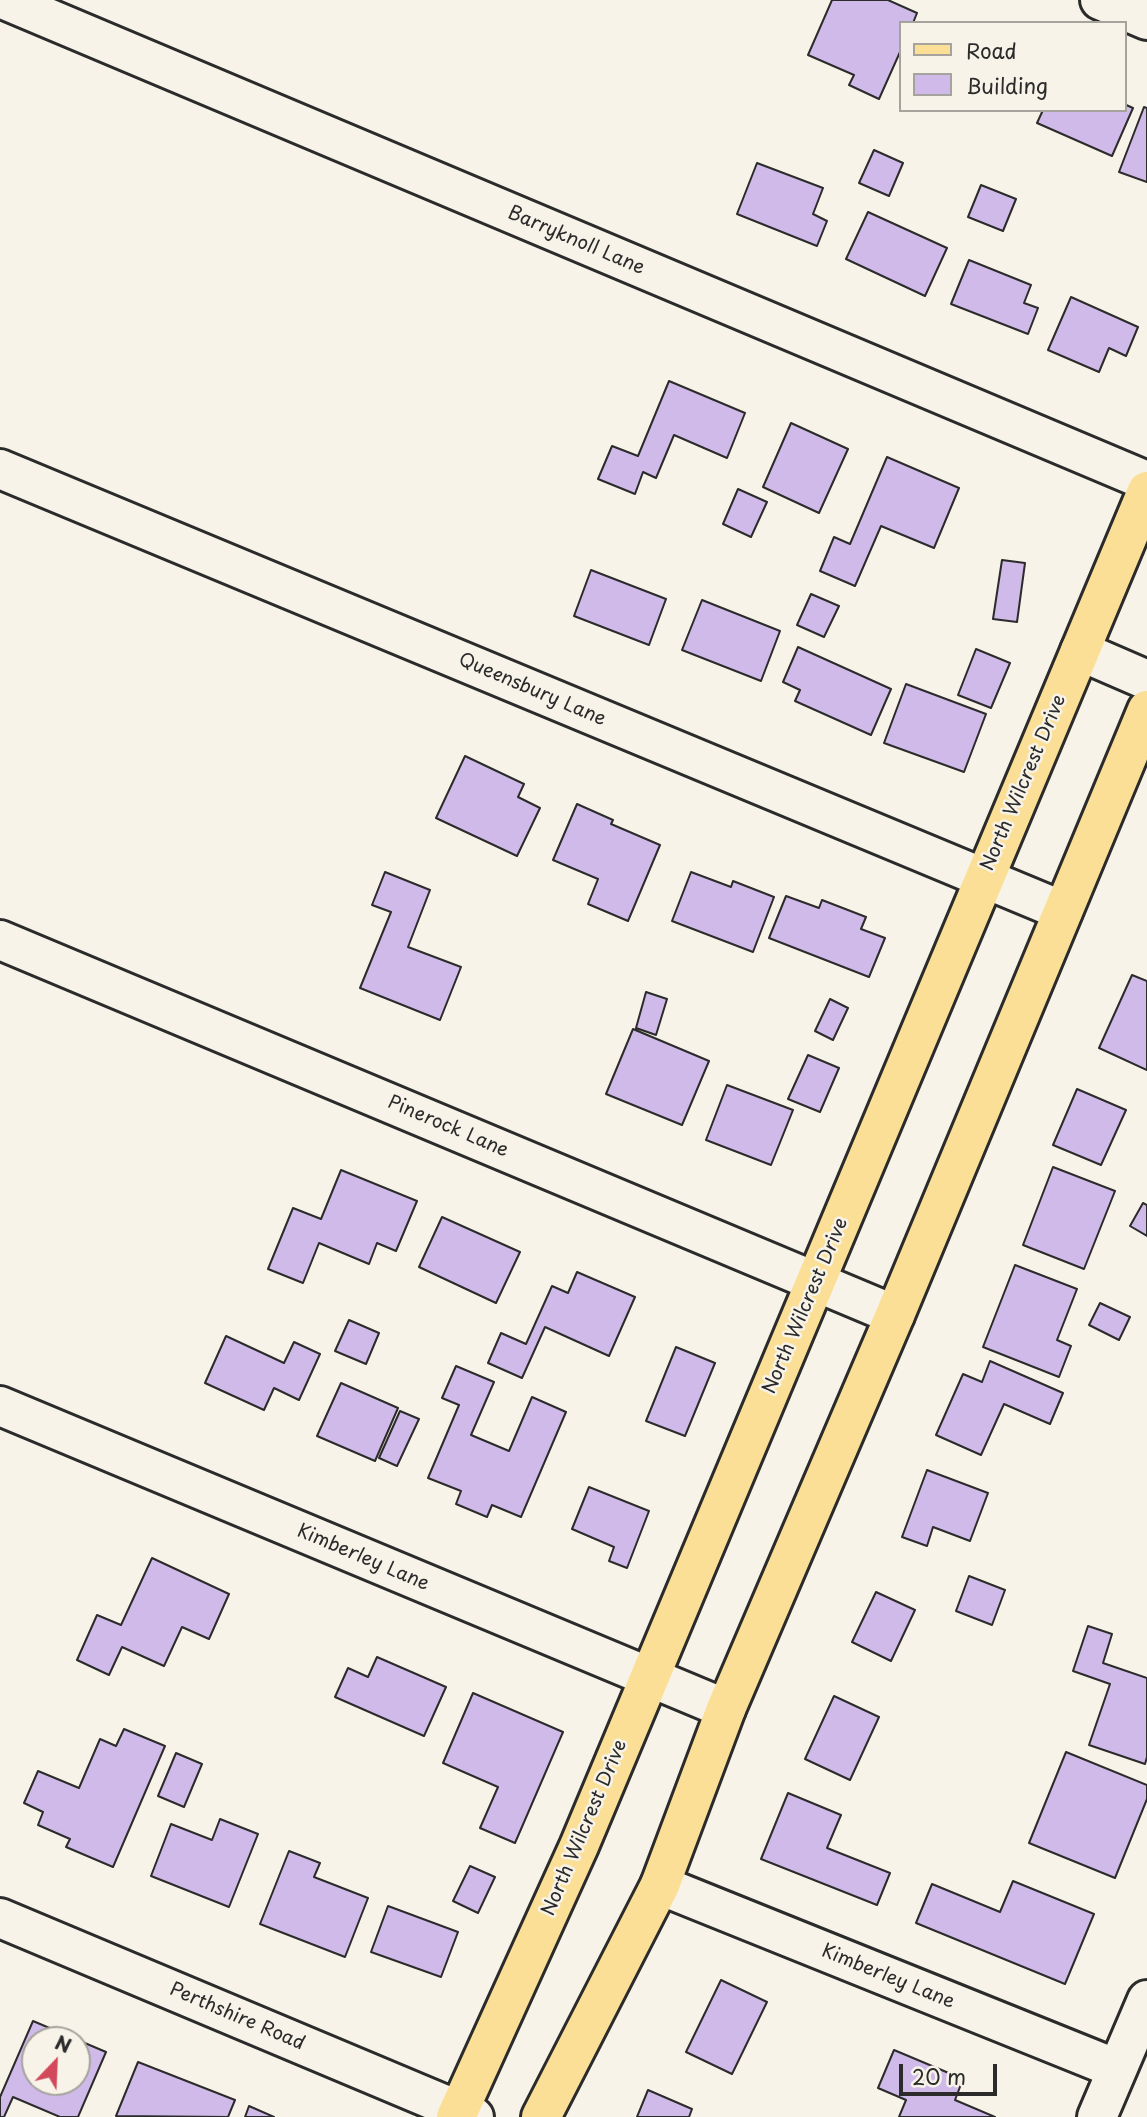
<!DOCTYPE html>
<style>
body{margin:0}
#map{position:relative;width:1147px;height:2117px;overflow:hidden;background:#f7f3e8;font-family:"Playpen Sans",sans-serif}
canvas{display:block}
.legend{position:absolute;left:899px;top:21px;width:228px;height:91px;box-sizing:border-box;background:#f7f3e8;border:2px solid #a5a39c;margin:0;padding:9px 12px;list-style:none;font-size:21px;color:#2b2b2b}
.legend li{display:flex;align-items:center;gap:14px;height:35px}
.legend b{width:35px;border:2px solid #a5a39c}
.north{position:absolute;left:21px;top:2026px;width:70px;height:70px;box-sizing:border-box;background:#f7f3e8;border:2px solid #a5a39c;border-radius:50%;rotate:23deg;font-size:19px;font-weight:700;line-height:28px;text-align:center;color:#2b2b2b}
.north::after{content:'';display:block;margin:auto;width:24px;height:32px;background:#d1495b;clip-path:polygon(50% 0,100% 100%,50% 72%,0 100%)}
.scale{position:absolute;left:899px;top:2064px;width:98px;height:32px;box-sizing:border-box;border:4px solid #2b2b2b;border-top:0;padding-left:9px;font-size:21px;line-height:24px;white-space:nowrap;color:#2b2b2b;-webkit-text-stroke:5px #f7f3e8;paint-order:stroke}
</style>
<div id="map">
<canvas width="1147" height="2117"></canvas>
<ul class="legend">
<li><b style="height:9px;background:#fbdf96"></b>Road</li>
<li><b style="height:19px;background:#d0baea"></b>Building</li>
</ul>
<div class="north">N</div>
<div class="scale">20 m</div>
</div>
<script>
const c = document.querySelector('canvas').getContext('2d');
c.lineJoin = 'round';
function fill(path, color) { c.fillStyle = color; c.fill(path, 'evenodd'); }
function trace(path, color, width, dash) { c.strokeStyle = color; c.lineWidth = width; c.lineCap = dash ? 'butt' : 'round'; c.setLineDash(dash || []); c.stroke(path); }
function label(font, color, halo, rows, align = 'center') {
  c.font = font + ' "Playpen Sans",sans-serif'; c.lineWidth = 5; c.setLineDash([]); c.textBaseline = 'middle'; c.strokeStyle = halo; c.fillStyle = color; for (const [text, x, y, turn = 0] of rows) {
    c.save(); c.translate(x, y); c.rotate((+turn || 0) * Math.PI / 180); c.textAlign = isNaN(turn) ? turn : align; if (halo) c.strokeText(text, 0, 0); c.fillText(text, 0, 0); c.restore();
  }
}
const building = new Path2D(`
 M832,0H888L917,13L913,23H900V52L879,99L849,85L854,75L808,55Z
 M1124,104L1133,108L1112,156L1037,123L1043,110H1124Z
 M1144,107L1147,108V182L1119,172Z
 M874,150L903,163L889,196L859,183Z
 M757,163L823,188L813,214L827,221L817,246L737,214Z
 M981,185L1016,199L1003,231L968,217Z
 M868,212L947,248L925,296L846,259Z
 M969,260L1031,285L1024,303L1038,308L1028,334L951,304Z
 M1071,297L1138,327L1126,356L1109,348L1099,372L1048,350Z
 M669,381L745,413L727,458L674,435L656,478L643,472L635,494L598,479L612,446L638,456Z
 M791,423L848,449L819,513L763,487Z
 M887,457L959,488L934,548L881,526L855,586L820,571L834,537L850,544Z
 M738,489L767,502L751,537L723,524Z
 M1002,560L1025,563L1017,622L993,619Z
 M591,570L666,599L649,645L574,616Z
 M811,594L839,606L824,637L797,625Z
 M702,600L780,631L761,681L682,650Z
 M798,647L891,689L871,735L795,701L800,690L783,682Z
 M976,649L1010,663L991,708L958,695Z
 M906,684L986,714L964,772L884,743Z
 M465,756L524,784L518,797L540,808L517,856L436,818Z
 M577,804L613,820L611,824L660,845L628,921L588,904L598,879L553,860Z
 M385,872L430,890L408,947L461,967L440,1020L360,988L391,912L372,905Z
 M691,872L731,887L733,881L774,897L753,952L672,921Z
 M786,896L819,908L822,900L866,917L861,929L885,938L869,977L769,938Z
 M1132,975L1147,981V1070L1099,1048Z
 M646,992L667,999L656,1035L636,1028Z
 M830,999L848,1008L833,1040L815,1031Z
 M633,1029L709,1061L682,1125L606,1094Z
 M808,1055L839,1068L820,1112L788,1099Z
 M727,1085L793,1110L771,1165L706,1140Z
 M1077,1089L1126,1110L1101,1165L1053,1145Z
 M1053,1167L1115,1191L1084,1269L1023,1245Z
 M341,1170L417,1201L396,1251L377,1243L369,1264L319,1243L303,1283L268,1269L293,1208L321,1219Z
 M1143,1203L1147,1205V1236L1130,1226Z
 M442,1217L520,1252L496,1303L419,1267Z
 M1015,1265L1077,1289L1057,1340L1071,1346L1059,1377L983,1347Z
 M577,1272L635,1297L609,1356L545,1327L522,1378L488,1363L501,1333L526,1344L552,1286L568,1293Z
 M1100,1303L1130,1317L1119,1340L1089,1325Z
 M349,1320L379,1333L366,1364L335,1351Z
 M226,1336L284,1363L294,1342L320,1354L299,1400L274,1388L264,1410L205,1383Z
 M676,1347L715,1363L685,1436L646,1421Z
 M990,1361L1063,1393L1050,1424L1004,1404L981,1455L936,1435L963,1374L982,1382Z
 M456,1366L494,1382L471,1435L509,1451L532,1397L566,1412L521,1517L492,1505L487,1517L456,1504L461,1491L428,1478L459,1405L442,1398Z
 M341,1383L398,1408L375,1461L317,1436Z
 M400,1411L419,1419L397,1466L379,1458Z
 M927,1470L988,1493L970,1541L933,1527L927,1546L902,1537Z
 M589,1487L649,1511L627,1568L609,1561L614,1547L572,1529Z
 M152,1558L229,1594L209,1639L182,1627L164,1666L122,1647L109,1675L77,1660L97,1615L121,1625Z
 M969,1576L1005,1590L992,1625L956,1611Z
 M876,1592L915,1610L891,1661L852,1642Z
 M1088,1626L1112,1634L1103,1663L1147,1678V1757L1145,1764L1089,1745L1110,1684L1073,1671Z
 M377,1657L446,1687L424,1736L335,1697L348,1668L368,1677Z
 M473,1693L563,1732L515,1843L480,1828L498,1787L443,1763Z
 M834,1696L879,1717L850,1780L805,1759Z
 M124,1729L165,1746L113,1867L66,1847L70,1839L38,1825L43,1812L24,1803L38,1771L79,1788L100,1739L116,1746Z
 M1066,1752L1147,1785V1799L1115,1878L1029,1843Z
 M176,1753L202,1764L184,1807L158,1796Z
 M788,1793L841,1815L827,1848L890,1873L877,1905L761,1859Z
 M220,1819L258,1834L229,1907L151,1876L171,1824L212,1840Z
 M289,1851L320,1863L314,1877L368,1898L345,1957L260,1924Z
 M470,1866L495,1877L478,1913L453,1901Z
 M1013,1881L1094,1914L1065,1984L916,1923L932,1884L1000,1912Z
 M388,1906L458,1932L441,1977L371,1952Z
 M721,1980L767,2002L732,2074L686,2052Z
 M33,2021L106,2052L78,2117H60L13,2097L4,2117H0V2097ZM35,2040H77V2082H35Z
 M894,2050L963,2079L955,2100L995,2117H899L906,2100L878,2088Z
 M138,2062L235,2100L228,2117L116,2116Z
 M648,2090L692,2109L689,2117H637Z
 M249,2106L274,2117H245Z`);
fill(building, '#d0baea');
trace(building, '#2b2b2b', 2);
const minor = new Path2D(`
 M5,0L1147,481
 M1100,0L1147,20
 M0,469L1063,911
 M1080,651L1147,680
 M0,940L895,1315
 M0,1406L726,1709
 M660,1885L1117,2069
 M0,1918L474,2117
 M1097,2117L1147,2000`);
const major = new Path2D(`
 M456,2117L579,1846L1147,491
 M541,2117L660,1885L726,1709L895,1315L1147,710`);
trace(minor, '#2b2b2b', 44);
trace(major, '#2b2b2b', 44);
trace(minor, '#f7f3e8', 38);
trace(major, '#fbdf96', 38);
label('19px', '#2b2b2b', '#f7f3e8', [
 ["Barryknoll Lane",576,241,23],
 ["Queensbury Lane",532,690,23],
 ["North Wilcrest Drive",1024,783,-67],
 ["Pinerock Lane",448,1127,23],
 ["North Wilcrest Drive",806,1306,-67],
 ["Kimberley Lane",363,1558,23],
 ["North Wilcrest Drive",585,1828,-67],
 ["Kimberley Lane",888,1977,22],
 ["Perthshire Road",237,2017,23]
]);
</script>
